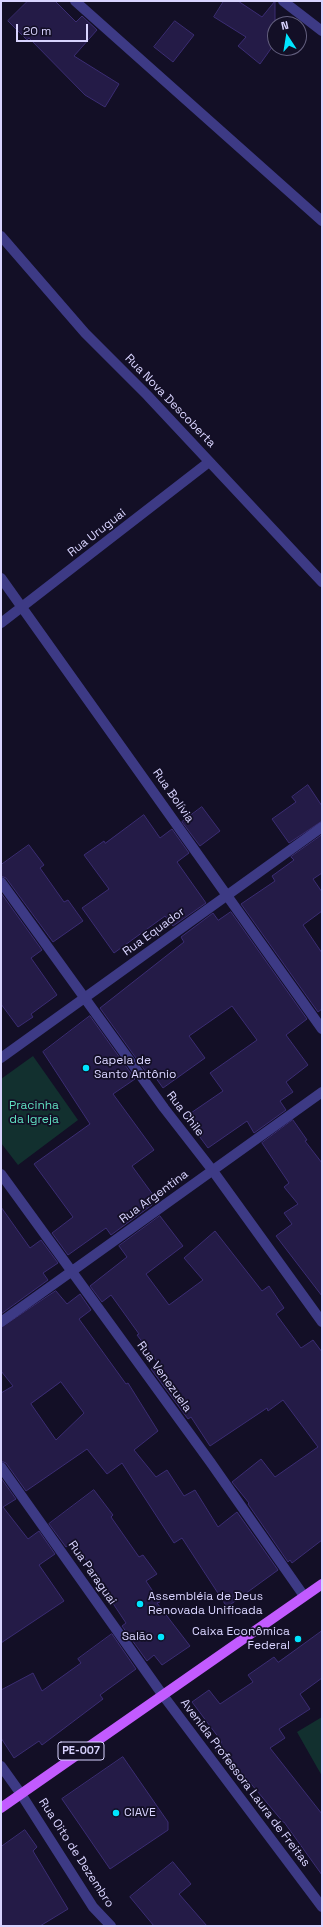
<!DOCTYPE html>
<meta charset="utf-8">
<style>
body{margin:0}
#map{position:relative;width:323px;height:1927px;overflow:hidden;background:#130f26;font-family:"Space Grotesk",sans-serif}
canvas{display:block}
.frame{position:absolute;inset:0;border:2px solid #d9d4ff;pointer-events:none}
.north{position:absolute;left:267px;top:16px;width:40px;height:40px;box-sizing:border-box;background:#130f26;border:1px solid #625e7d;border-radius:50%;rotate:348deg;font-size:11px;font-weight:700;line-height:16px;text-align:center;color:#d9d4ff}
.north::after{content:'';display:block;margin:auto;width:14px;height:18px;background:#00e5ff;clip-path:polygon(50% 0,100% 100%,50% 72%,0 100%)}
.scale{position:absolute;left:16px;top:24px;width:72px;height:18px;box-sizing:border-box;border:2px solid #d9d4ff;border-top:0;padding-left:5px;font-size:12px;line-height:14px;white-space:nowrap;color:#d9d4ff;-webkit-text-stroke:3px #130f26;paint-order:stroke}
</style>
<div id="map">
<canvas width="323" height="1927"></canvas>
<div class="frame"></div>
<div class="north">N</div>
<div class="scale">20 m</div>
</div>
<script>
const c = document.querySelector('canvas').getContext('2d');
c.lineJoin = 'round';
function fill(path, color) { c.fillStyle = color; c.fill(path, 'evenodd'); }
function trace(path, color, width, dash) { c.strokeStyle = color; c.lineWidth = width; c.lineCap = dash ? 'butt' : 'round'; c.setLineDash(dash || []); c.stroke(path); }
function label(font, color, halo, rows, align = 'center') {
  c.font = font + ' "Space Grotesk",sans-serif'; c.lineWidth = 3.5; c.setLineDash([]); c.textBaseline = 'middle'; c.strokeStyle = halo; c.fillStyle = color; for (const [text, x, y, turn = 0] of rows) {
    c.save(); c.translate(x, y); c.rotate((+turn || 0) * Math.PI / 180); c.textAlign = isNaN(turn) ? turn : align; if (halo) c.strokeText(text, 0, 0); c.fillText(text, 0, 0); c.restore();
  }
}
fill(new Path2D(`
 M33,1056L78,1120L18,1165L1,1143V1079Z
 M322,1717V1776L297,1732Z`), '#12302f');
const building = new Path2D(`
 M28,1H55L76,22L82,16L97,30L74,56L119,84L105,107L85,95L29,38L27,40L8,21Z
 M224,1H238L262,17L275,1V43L260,64L238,46L246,37L214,17Z
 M175,21L194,35L173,62L154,47Z
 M308,785L322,806V821L289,843L272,819L296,802L292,797Z
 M202,807L220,831L200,846L182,822Z
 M144,815L160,838L172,829L189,853L177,862L206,903L173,926L165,916L114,953L82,908L109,889L84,855L104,841L105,843Z
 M322,835V873L313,879L322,892V911L303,925L322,953V1009L318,1012L241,904L275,881L272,876L294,860L291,857Z
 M29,845L44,865L40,868L64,902L68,900L83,921L53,942L6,878L1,876V865Z
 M1,893L42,950L31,958L57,995L31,1014L33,1017L18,1027L1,1004Z
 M231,912L307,1019L286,1035L308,1065L286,1082L293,1092L280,1101L286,1110L254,1133L247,1121L208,1148L185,1117L223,1091L210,1073L257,1040L232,1006L189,1036L205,1058L163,1088L150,1070L146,1072L100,1008L184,942L181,937L213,913L218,920Z
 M90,1016L135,1079L113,1094L154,1150L132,1166L156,1199L151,1203L152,1205L111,1235L106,1228L68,1255L52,1233L73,1217L34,1164L90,1124L43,1052Z
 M293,1120L307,1140L305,1141L322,1163V1296L276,1236L292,1224L284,1213L298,1204L284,1187L289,1183L262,1143Z
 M1,1207L30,1248L41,1240L58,1263L43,1273L48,1280L1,1314Z
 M160,1216L183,1246L146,1274L169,1305L203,1280L184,1258L215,1231L262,1291L269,1286L284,1308L276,1314L301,1348L313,1340L322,1352V1540L292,1563L290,1560L288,1562L248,1504L249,1503L232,1482L261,1459L275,1477L318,1447L283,1400L268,1411L267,1408L210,1446L191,1417L188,1419L151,1369L159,1364L137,1335L139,1334L111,1295L102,1302L90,1286L127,1257L119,1246Z
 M56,1291L67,1304L80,1294L91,1310L79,1319L126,1384L128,1383L158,1431L134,1450L156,1477L167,1470L184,1496L195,1490L218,1527L237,1512L278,1570L227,1607L182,1538L174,1543L122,1463L107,1474L87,1449L26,1491L6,1463L1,1461V1393L13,1386L1,1371V1328ZM61,1382L84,1413L56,1440L31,1404Z
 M1,1478L16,1499L3,1507L28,1539L39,1531L55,1554L39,1565L64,1601L1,1643Z
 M94,1490L113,1515L111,1517L139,1557L143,1555L157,1574L146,1581L160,1602L157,1603L190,1646L162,1665L154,1655L147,1661L122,1626L126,1623L100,1584L102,1583L75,1544L70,1547L69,1545L66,1547L49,1524Z
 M322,1631V1678L300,1694L310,1709L279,1729L285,1738L270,1748L322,1814V1875L284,1822H283L242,1773L238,1777L214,1749L222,1742L192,1702L209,1690L220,1704L253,1682L248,1675L274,1657L278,1662Z
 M112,1634L136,1669L100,1695L103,1699L42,1745L39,1741L14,1758L1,1738V1690L33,1673L42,1691L81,1663L78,1659Z
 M123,1757L168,1822V1830L110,1869L62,1799Z
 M25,1830L37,1847L33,1851L68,1909L40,1926H1V1847Z
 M173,1862L191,1884L179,1894L207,1926H154L130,1897Z`);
fill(building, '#241b47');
trace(building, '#3b2d73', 1);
trace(new Path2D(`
 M75,1L322,221
 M283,1L322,31
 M1,236L85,333L147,395L322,582
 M1,578L322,1029
 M1,623L209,462
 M1,882L164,1108L213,1171L322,1322
 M1,1058L322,827
 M1,1174L211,1463L304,1596
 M1,1322L322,1092
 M1,1467L162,1694L322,1907
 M1,1766L21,1794L93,1907L111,1926`), '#3d3a85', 10);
trace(new Path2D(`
 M1,1808L322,1584`), '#c25bff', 10);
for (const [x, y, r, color] of [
 [86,1068,4,"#00e5ff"],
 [140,1604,4,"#00e5ff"],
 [161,1637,4,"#00e5ff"],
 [298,1639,4,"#00e5ff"],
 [116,1813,4,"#00e5ff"]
]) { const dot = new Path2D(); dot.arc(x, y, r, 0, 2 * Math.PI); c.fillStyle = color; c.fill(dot); trace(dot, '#130f26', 1.5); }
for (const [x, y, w] of [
 [81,1751,46]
]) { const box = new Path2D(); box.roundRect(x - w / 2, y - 9, w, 18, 3); c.fillStyle = '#130f26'; c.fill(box); trace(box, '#d9d4ff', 1); }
label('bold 11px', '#d9d4ff', null, [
 ["PE-007",81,1751]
]);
label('12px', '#d9d4ff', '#130f26', [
 ["Rua Nova Descoberta",170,401,46],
 ["Rua Uruguai",97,533,-38],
 ["Rua Bolívia",173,796,55],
 ["Rua Equador",154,932,-36],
 ["Rua Chile",185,1114,52],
 ["Rua Argentina",154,1197,-36],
 ["Rua Venezuela",164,1377,54],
 ["Rua Paraguai",92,1573,55],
 ["Avenida Professora Laura de Freitas",245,1783,53],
 ["Rua Oito de Dezembro",76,1853,57]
]);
label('12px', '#d9d4ff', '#130f26', [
 ["Capela de",94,1061],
 ["Santo Antônio",94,1075],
 ["Assembléia de Deus",148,1597],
 ["Renovada Unificada",148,1611],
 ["Caixa Econômica",290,1632,"right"],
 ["Federal",290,1646,"right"],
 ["Salão",153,1637,"right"],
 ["CIAVE",124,1813]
], 'left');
label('12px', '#5fe0c0', '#130f26', [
 ["Pracinha",34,1106],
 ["da Igreja",34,1120]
]);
</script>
